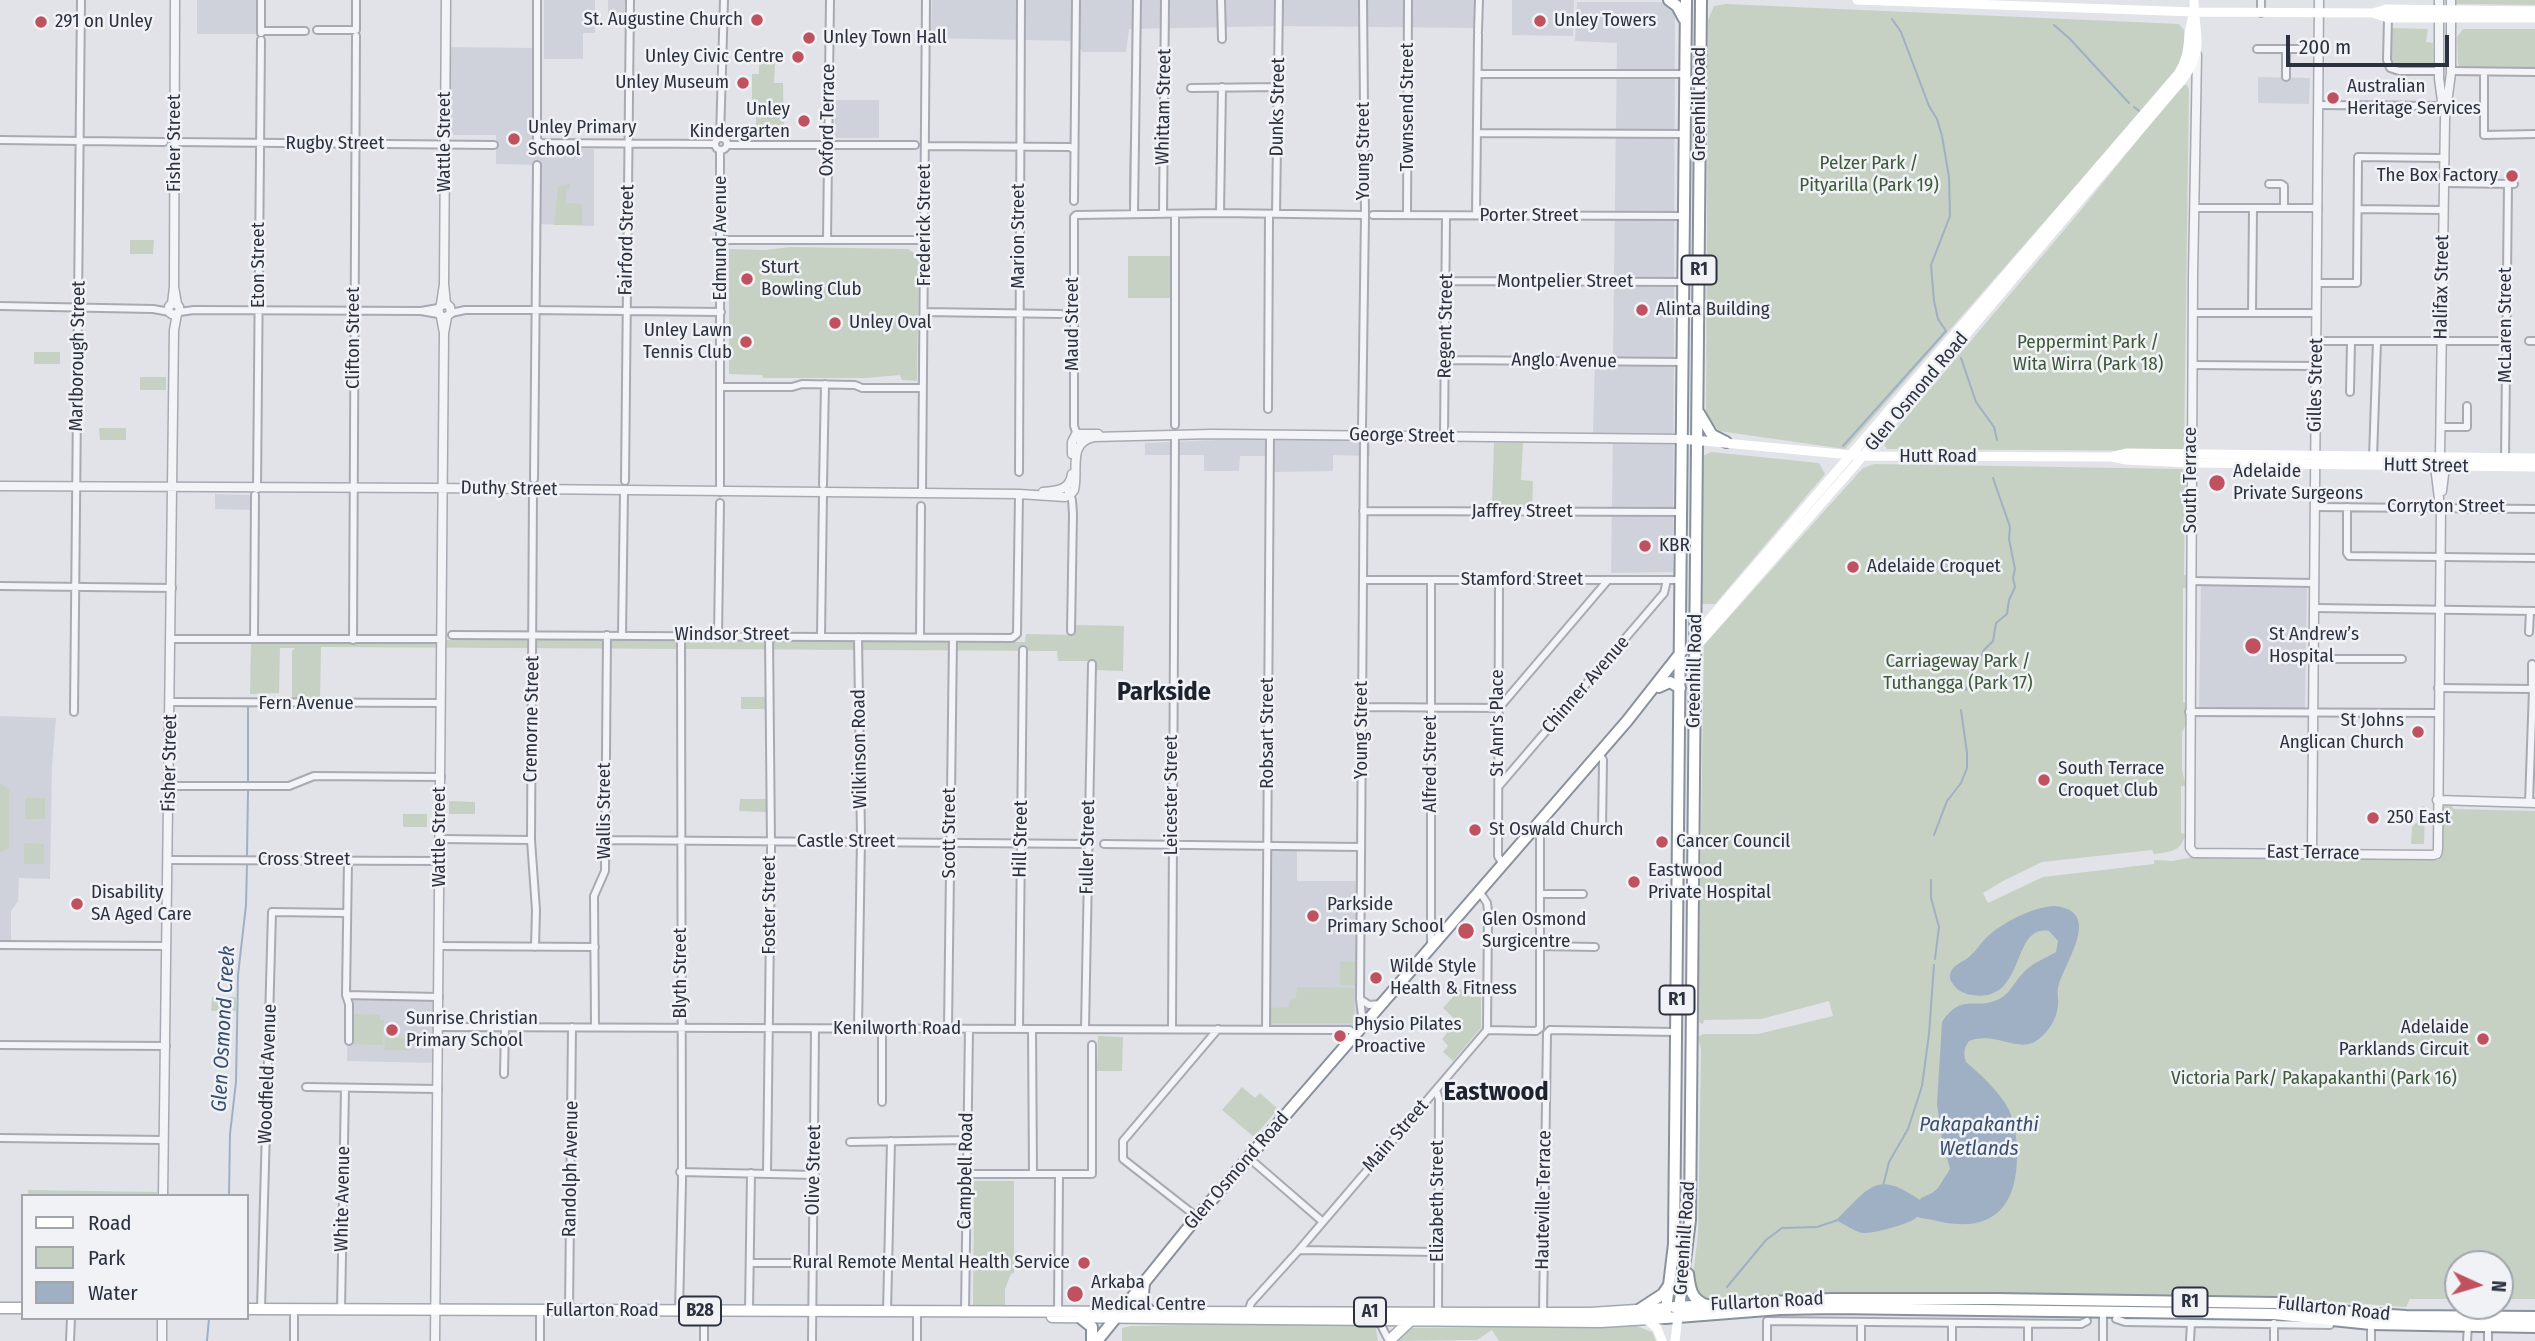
<!DOCTYPE html>
<meta charset="utf-8">
<style>
body{margin:0}
#map{position:relative;width:2535px;height:1341px;overflow:hidden;background:#e1e3e8;font-family:"Fira Sans Condensed",sans-serif}
canvas{display:block}
.legend{position:absolute;left:21px;top:1194px;width:228px;height:126px;box-sizing:border-box;background:#f0f2f6;border:2px solid #a1a5ac;margin:0;padding:9px 12px;list-style:none;font-size:21px;color:#2b313e}
.legend li{display:flex;align-items:center;gap:14px;height:35px}
.legend b{width:35px;border:2px solid #a1a5ac}
.north{position:absolute;left:2444px;top:1250px;width:70px;height:70px;box-sizing:border-box;background:#f0f2f6;border:2px solid #a1a5ac;border-radius:50%;rotate:94deg;font-size:19px;font-weight:700;line-height:28px;text-align:center;color:#2b313e}
.north::after{content:'';display:block;margin:auto;width:24px;height:32px;background:#c05260;clip-path:polygon(50% 0,100% 100%,50% 72%,0 100%)}
.scale{position:absolute;left:2286px;top:35px;width:163px;height:32px;box-sizing:border-box;border:4px solid #2b313e;border-top:0;padding-left:9px;font-size:21px;line-height:24px;white-space:nowrap;color:#2b313e;-webkit-text-stroke:5px #f0f2f6;paint-order:stroke}
</style>
<div id="map">
<canvas width="2535" height="1341"></canvas>
<ul class="legend">
<li><b style="height:9px;background:#fff"></b>Road</li>
<li><b style="height:19px;background:#c6d1c3"></b>Park</li>
<li><b style="height:19px;background:#9fb0c4"></b>Water</li>
</ul>
<div class="north">N</div>
<div class="scale">200 m</div>
</div>
<script>
const c = document.querySelector('canvas').getContext('2d');
c.lineJoin = 'round';
function fill(path, color) { c.fillStyle = color; c.fill(path, 'evenodd'); }
function trace(path, color, width, dash) { c.strokeStyle = color; c.lineWidth = width; c.lineCap = dash ? 'butt' : 'round'; c.setLineDash(dash || []); c.stroke(path); }
function label(font, color, halo, rows, align = 'center') {
  c.font = font + ' "Fira Sans Condensed",sans-serif'; c.lineWidth = 5; c.setLineDash([]); c.textBaseline = 'middle'; c.strokeStyle = halo; c.fillStyle = color; for (const [text, x, y, turn = 0] of rows) {
    c.save(); c.translate(x, y); c.rotate((+turn || 0) * Math.PI / 180); c.textAlign = isNaN(turn) ? turn : align; if (halo) c.strokeText(text, 0, 0); c.fillText(text, 0, 0); c.restore();
  }
}
fill(new Path2D(`
 M197,0H256V34H197Z
 M544,0H595V33H583V59H544Z
 M608,0H625L624,21H608Z
 M932,0H1477L1476,28L1282,26L1129,29L1126,52H1083L1073,41L931,38Z
 M1512,0H1574L1573,36L1512,35Z
 M1577,2H1665L1675,15L1673,572L1611,573L1613,436L1593,435L1595,358H1613L1617,43L1575,41Z
 M450,47L532,48V143L539,149H594V226L539,224V165L496,164V135H448Z
 M2258,77L2310,78L2309,104L2258,103Z
 M835,100H879V138H835Z
 M1265,438L1356,439L1370,444V456L1333,455V471L1273,472V456H1240L1239,471H1204V455H1145V443Z
 M215,494L251,495V510L215,509Z
 M2201,584L2307,585L2305,709L2199,707Z
 M0,716L56,718L52,765L50,879L19,878L18,901L11,911V941H0Z
 M1270,851H1297V881H1357V1025H1270Z
 M348,996L437,998L436,1063L347,1061Z`), '#cfd2da');
fill(new Path2D(`
 M2455,0H2535V5L2455,4Z
 M1726,4L2179,24L2184,30V56L2175,73L1845,449L1719,431L1706,414L1708,20L1714,6Z
 M2391,28L2428,29L2426,42L2433,43V68C2418,69 2401,72 2390,63Z
 M2463,29H2535V68H2460L2458,64L2457,37Z
 M759,63H775L774,83H783L784,133H756V111H752V74H759Z
 M2182,85H2187L2189,89L2184,448L2180,451L1887,449L1884,444L2081,210Z
 M570,184L569,190H566V203L582,204V225H554L558,187Z
 M130,240H154L153,254H130Z
 M791,247L908,249L919,256L917,381L902,380L900,375L866,378H763L762,375L729,374V249L765,250Z
 M1128,256H1172L1171,298H1128Z
 M34,352H60V364H34Z
 M140,377H166V390H140Z
 M99,428H126V440H100Z
 M1494,443H1523L1521,480L1533,481L1532,508L1492,507Z
 M1711,452L1819,463L1825,474L1715,604H1702L1703,456Z
 M1874,464L2183,469L2184,474L2189,475V482L2185,489L2184,575H2188V588H2183V702L2186,703V725L2182,732V770L2186,786H2181V833L2185,834C2182,852 2169,852 2154,854L2152,850L2042,862L2003,881L1983,893L1988,903L2043,877L2154,864V860L2172,861L2199,856L2214,858H2423V860H2439L2442,806L2451,805L2454,809L2535,811V1299H2500V1264H2458V1299H2410L2406,1307L2285,1298L1830,1294L1705,1301L1697,1297L1693,1274L1698,1235L1701,1049L1698,1037L1703,1034H1758L1833,1016L1829,1001L1761,1019L1704,1020L1703,1024L1698,1022L1704,645L1863,468Z
 M1075,625L1124,626L1123,671L1095,670V661H1058L1057,651L321,647L320,698L292,699V651L295,648H280L279,693L250,694L251,642L628,638L1025,642L1026,634L1074,635Z
 M741,697H767V709H741Z
 M0,783L9,789V848L0,852Z
 M25,798H45V819H25Z
 M740,799H766V812L739,811Z
 M449,801L475,802V814H449Z
 M2422,806L2425,807L2424,844H2411L2412,827L2417,822Z
 M403,814H427V827H403Z
 M24,843L44,844V864H24Z
 M1340,961L1356,962V985H1340Z
 M1297,987L1354,988V1023H1271V1008L1289,1007V1001L1296,998Z
 M1460,989L1471,997H1481V1028L1453,1061L1443,1052L1448,1046L1442,1039L1457,1021L1443,1008Z
 M212,997H236V1011H211Z
 M354,1014L380,1015V1020H384L383,1045L353,1044Z
 M1098,1036L1123,1037L1122,1071H1097Z
 M385,1037L409,1038V1050H384Z
 M1242,1087L1255,1098L1260,1093L1278,1109L1254,1137L1222,1110Z
 M974,1181H1014V1273L1011,1274L1005,1289V1305H973Z
 M28,1190L157,1192V1196H28Z
 M1236,1324H1375L1378,1341H1122V1328L1132,1326Z
 M1637,1326L1652,1332L1656,1341H1499L1492,1330L1477,1340L1397,1341L1402,1328Z`), '#c6d1c3');
fill(new Path2D(`
 M2055,906C2102,911 2067,959 2059,984C2056,991 2059,998 2058,1005C2057,1019 2048,1033 2036,1041C2017,1053 1996,1031 1969,1041C1964,1048 1963,1054 1966,1062C1982,1076 1999,1091 2009,1110C2016,1125 2017,1142 2017,1158C2016,1211 1989,1233 1937,1221C1930,1219 1924,1219 1917,1217C1911,1224 1872,1234 1862,1233C1854,1231 1844,1224 1836,1220C1871,1186 1876,1170 1920,1200L1921,1198L1932,1193L1938,1188L1950,1169L1942,1139L1937,1104L1942,1022C1963,991 1976,1012 2001,998C2011,992 2015,981 2023,973C2032,963 2044,959 2056,952L2058,941L2049,931C2010,924 2027,1004 1972,995C1961,993 1955,989 1950,979C1949,965 1961,964 1970,956C1976,951 1980,944 1985,939C2001,923 2032,907 2055,906Z`), '#9fb0c4');
trace(new Path2D(`
 M2054,25L2070,39L2129,103
 M2134,107L2139,111
 M1132,129L1133,57
 M1130,203L1131,138
 M1961,358L1976,402L1994,427L1997,440
 M1843,446L1946,331L1938,319L1934,301L1931,265L1950,216L1949,177L1942,136L1937,119L1929,106L1901,32L1892,19
 M1966,690L1984,650L1993,641L1996,623L2007,614L2009,600L2015,587L2013,578L2015,569L2009,539L2010,527L1993,478
 M248,782V707
 M1934,835L1947,801L1961,783L1967,768V753L1961,710
 M247,855L248,791
 M1931,880V898L1939,927L1935,959
 M1883,1186L1889,1162L1908,1129L1922,1086L1929,1034L1934,965
 M229,1196L230,1134L236,1082L238,975L246,905L247,864
 M1727,1287L1766,1240L1782,1228L1817,1227L1838,1220
 M207,1341L209,1318`), '#9fb0c4', 2);
const minor = new Path2D(`
 M261,0V33
 M537,0V140L541,143L714,144
 M1221,0L1222,39
 M2261,13V0
 M2388,18L2387,60L2390,68L2399,71H2439
 M317,30H356V0
 M262,31H305
 M1478,31L1479,0
 M2257,49H2319
 M2451,71L2535,72
 M2484,72V135L2535,134
 M1478,74H1685
 M2286,77V49
 M1191,88L1279,87
 M2318,105L2443,106
 M1477,133L1685,134
 M715 144a6 6 0 1 1 12 0a6 6 0 1 1-12 0Z
 M720,138L724,0
 M0,140L164,142
 M175,142L494,145
 M727,145H915
 M925,146L1070,147L1073,149
 M2444,183L2514,184
 M2269,184H2281L2284,186V208
 M1074,201L1076,0
 M2194,208H2318
 M2358,209L2443,210
 M1134,213L1137,0
 M1163,213L1165,0
 M1220,213L1222,87
 M1175,214V425
 M1276,214L1279,0
 M1373,215L1684,216
 M1407,215L1408,0
 M1476,215L1478,34
 M721,240H925
 M827,240L830,0
 M1446,281L1683,282
 M2317,283H2357L2358,157L2444,158
 M0,306L153,309L170,312
 M438,308L421,311L438,314
 M179,312L194,310L421,311
 M924,312L1061,314
 M451,313L465,310H531L721,312
 M2193,313H2317
 M2252,313L2253,208
 M2316,341H2506
 M2529,341H2535
 M1445,360L1682,362
 M2192,365L2316,366
 M720,387H792L802,384L855,385L862,388H923
 M2350,392L2351,341
 M1268,409L1269,214
 M2441,427H2467V406
 M1362,428L1365,215L1363,0
 M1444,437L1446,216
 M1080,443L1074,426V217L1076,215L1220,213L1365,215
 M2373,458L2377,341
 M2505,459L2508,184
 M1019,472L1021,0
 M534,479L537,165
 M625,481L630,0
 M823,485L825,384
 M1066,487L1072,500L1073,514L1071,631
 M257,489L261,40
 M533,490L531,840L536,910L535,947
 M720,492V151
 M922,493L926,0
 M2315,507L2535,509
 M2347,507V553L2349,556L2535,558
 M1363,511L1682,512
 M1363,580H1681
 M1499,580L1498,856L1502,863
 M2191,581L2314,583
 M0,586L172,588
 M2314,608L2535,611
 M2529,632L2530,611
 M452,635L1012,638L1017,634L1019,494
 M622,635L624,491
 M718,635L720,503
 M821,636L823,494
 M858,637L861,837L858,1029
 M920,637L921,506
 M171,639H441
 M254,639L255,495
 M353,640L356,36
 M2314,659H2402
 M2438,688L2534,689
 M2532,689V664
 M171,702L441,703
 M1362,707L1499,708L1608,580
 M74,712L81,0
 M2189,712L2438,713
 M1599,753L1603,760L1602,828
 M169,786H289L314,776L441,777
 M1499,786L1664,593L1667,580
 M2529,803L2533,689
 M440,839L531,840
 M605,840L1087,844
 M1104,844L1361,847
 M168,860L440,861
 M348,860L346,995L349,1004V1041
 M1540,894H1583
 M0,945L166,946
 M440,946L595,947
 M1431,946V580
 M1540,946L1595,947
 M346,995L439,997
 M1360,999L1369,1005L1380,1004
 M1363,1024L1360,999L1364,436
 M439,1027L1338,1030H1350L1355,1034
 M595,1027L594,896L605,871L607,635
 M948,1028L953,638
 M882,1029V1102
 M1019,1029L1023,650
 M1032,1029L1033,1174
 M1085,1029L1092,664
 M1172,1029L1175,436
 M1266,1030L1270,435
 M1487,1030L1536,1031L1540,1028V837L1537,826
 M0,1045L166,1046
 M504,1074L505,1027
 M306,1087L438,1089
 M1436,1090L1439,1099L1438,1312
 M0,1138L164,1140
 M850,1142L966,1140
 M1249,1158L1323,1222
 M680,1172L815,1175
 M767,1174L771,847L769,635
 M967,1174H1092V1045
 M1197,1217L1123,1159V1141L1218,1029
 M1299,1250L1438,1252
 M750,1263H813
 M261,1309L272,912L346,913
 M341,1310L345,1088
 M569,1311L572,1027
 M679,1311L682,1182L681,635
 M749,1311L751,1173
 M1058,1311L1059,1175
 M887,1312L891,1141
 M965,1312L969,1029
 M1543,1313L1547,1033L1550,1030L1676,1032
 M1247,1315L1251,1303L1299,1250L1487,1030L1488,911L1487,903L1479,891
 M2116,1319L2125,1322L2330,1325
 M1374,1321L1381,1325L1389,1341
 M2488,1326V1341
 M70,1341L71,1318
 M294,1341V1310
 M540,1341V1311
 M704,1341V1311
 M812,1341L815,1029
 M917,1341V1312
 M1767,1341V1321L2081,1324L2087,1321
 M1861,1341V1323
 M1952,1341V1323
 M2028,1341V1324
 M2103,1341V1310
 M2190,1341L2191,1323
 M2274,1341V1323
 M2371,1341V1324
 M2467,1341L2468,1326`);
const tertiary = new Path2D(`
 M2439,0V78L2443,109
 M2197,55L2193,277L2190,848L2194,853L2433,855
 M444,284L446,0
 M174,287L175,0
 M168.5 309a5.5 5.5 0 1 1 11 0a5.5 5.5 0 1 1-11 0Z
 M172,304L174,287L177,304
 M441,304L444,284L446,304
 M441,317H446L451,313L450,307L447,304L441,305L438,310L441,317L444,333L447,317
 M1072,454V442L1076,434H1098
 M0,486L433,488L1019,494L1065,497L1070,495L1074,490C1079,471 1067,442 1094,437L1212,434L1682,439
 M2442,491L2445,466L2443,462
 M1043,492C1057,491 1070,490 1072,474
 M2440,507L2435,466L2440,456L2445,118L2451,73V0
 M2437,800L2535,803
 M2312,853L2319,0
 M2433,855L2437,854L2438,849L2441,504
 M163,1196L174,330L177,314
 M162,1341V1318
 M435,1341L444,333`);
const primary = new Path2D(`
 M0,1308H23
 M247,1309L1490,1313H1590L1667,1308
 M1052,1317L1601,1322L1665,1318
 M1392,1338L1410,1321`);
const trunk = new Path2D(`
 M1669,0L1677,6L1684,19
 M1686,0L1674,1244L1665,1318L1780,1309L1835,1308L2274,1314L2371,1324L2535,1327
 M1699,413L1712,435L1726,442
 M1659,687L1670,682L1680,688
 M1688,1274C1690,1289 1691,1299 1706,1305
 M1144,1283L1142,1304L1150,1311
 M1674,1307L1831,1299H1995L2277,1303L2358,1313L2406,1316L2535,1317
 M1640,1309L1663,1294L1669,1285
 M1678,1317L1690,1220L1701,0
 M1082,1319L1092,1327V1341
 M1097,1341L1197,1217L1627,721L1682,651`);
trace(minor, '#a7aab2', 10);
trace(tertiary, '#a7aab2', 11);
trace(primary, '#a1a8b2', 13);
trace(trunk, '#89919d', 14);
trace(minor, '#f3f4f7', 6);
trace(tertiary, '#f3f4f7', 8);
trace(new Path2D(`
 M1857,0L2194,12L2373,13L2386,9L2535,11
 M2373,13L2388,18H2535
 M1682,439L1862,456L2112,457L2126,460L2191,463L2535,467
 M2114,456L2126,453L2535,458
 M1695,636L2178,74C2193,51 2185,37 2194,13
 M1695,648L1856,464L2183,79C2206,47 2194,35 2194,0
 M1647,1320L1657,1328L1662,1341
 M1675,1341L1678,1317`), '#fff', 9);
trace(primary, '#fff', 10);
trace(trunk, '#fff', 10);
for (const [x, y, r, color] of [
 [757,20,7,"#c05260"],
 [1540,21,7,"#c05260"],
 [41,22,7,"#c05260"],
 [809,38,7,"#c05260"],
 [798,57,7,"#c05260"],
 [743,83,7,"#c05260"],
 [2333,98,7,"#c05260"],
 [804,121,7,"#c05260"],
 [514,139,7,"#c05260"],
 [2512,176,7,"#c05260"],
 [747,279,7,"#c05260"],
 [1642,310,7,"#c05260"],
 [835,323,7,"#c05260"],
 [746,342,7,"#c05260"],
 [2217,483,9,"#c05260"],
 [1645,546,7,"#c05260"],
 [1853,567,7,"#c05260"],
 [2253,646,9,"#c05260"],
 [2418,732,7,"#c05260"],
 [2044,780,7,"#c05260"],
 [2373,818,7,"#c05260"],
 [1475,830,7,"#c05260"],
 [1662,842,7,"#c05260"],
 [1634,882,7,"#c05260"],
 [77,904,7,"#c05260"],
 [1313,916,7,"#c05260"],
 [1466,931,9,"#c05260"],
 [1376,978,7,"#c05260"],
 [392,1030,7,"#c05260"],
 [1340,1036,7,"#c05260"],
 [2483,1039,7,"#c05260"],
 [1084,1263,7,"#c05260"],
 [1075,1294,9,"#c05260"]
]) { const dot = new Path2D(); dot.arc(x, y, r, 0, 2 * Math.PI); c.fillStyle = color; c.fill(dot); trace(dot, '#f0f2f6', 2.5); }
for (const [x, y, w] of [
 [1699,270,35],
 [1677,1000,35],
 [2190,1302,35],
 [700,1311,42],
 [1370,1312,32]
]) { const box = new Path2D(); box.roundRect(x - w / 2, y - 14.5, w, 29, 5); c.fillStyle = '#f0f2f6'; c.fill(box); trace(box, '#2b313e', 2); }
label('bold 18px', '#2b313e', null, [
 ["R1",1699,270],
 ["R1",1677,1000],
 ["R1",2190,1302],
 ["B28",700,1311],
 ["A1",1370,1312]
]);
label('19px', '#2b313e', '#f0f2f6', [
 ["St. Augustine Church",743,20,"right"],
 ["Unley Towers",1554,21],
 ["291 on Unley",55,22],
 ["Unley Town Hall",823,38],
 ["Unley Civic Centre",784,57,"right"],
 ["Unley Museum",729,83,"right"],
 ["Australian",2347,87],
 ["Heritage Services",2347,109],
 ["Unley",790,110,"right"],
 ["Kindergarten",790,132,"right"],
 ["Unley Primary",528,128],
 ["School",528,150],
 ["The Box Factory",2498,176,"right"],
 ["Sturt",761,268],
 ["Bowling Club",761,290],
 ["Alinta Building",1656,310],
 ["Unley Oval",849,323],
 ["Unley Lawn",732,331,"right"],
 ["Tennis Club",732,353,"right"],
 ["Adelaide",2233,472],
 ["Private Surgeons",2233,494],
 ["KBR",1659,546],
 ["Adelaide Croquet",1867,567],
 ["St Andrew’s",2269,635],
 ["Hospital",2269,657],
 ["St Johns",2404,721,"right"],
 ["Anglican Church",2404,743,"right"],
 ["South Terrace",2058,769],
 ["Croquet Club",2058,791],
 ["250 East",2387,818],
 ["St Oswald Church",1489,830],
 ["Cancer Council",1676,842],
 ["Eastwood",1648,871],
 ["Private Hospital",1648,893],
 ["Disability",91,893],
 ["SA Aged Care",91,915],
 ["Parkside",1327,905],
 ["Primary School",1327,927],
 ["Glen Osmond",1482,920],
 ["Surgicentre",1482,942],
 ["Wilde Style",1390,967],
 ["Health & Fitness",1390,989],
 ["Sunrise Christian",406,1019],
 ["Primary School",406,1041],
 ["Physio Pilates",1354,1025],
 ["Proactive",1354,1047],
 ["Adelaide",2469,1028,"right"],
 ["Parklands Circuit",2469,1050,"right"],
 ["Rural Remote Mental Health Service",1070,1263,"right"],
 ["Arkaba",1091,1283],
 ["Medical Centre",1091,1305]
], 'left');
label('19px', '#2b313e', '#f0f2f6', [
 ["Greenhill Road",1700,104,-90],
 ["Whittam Street",1164,107,-89],
 ["Dunks Street",1278,107,-89],
 ["Townsend Street",1408,107,-90],
 ["Oxford Terrace",828,120,-89],
 ["Wattle Street",445,142,-90],
 ["Fisher Street",175,143,-90],
 ["Rugby Street",335,144],
 ["Young Street",1364,151,-90],
 ["Porter Street",1529,216],
 ["Frederick Street",925,225,-90],
 ["Marion Street",1019,236,-90],
 ["Edmund Avenue",721,238,-90],
 ["Fairford Street",627,240,-89],
 ["Eton Street",259,265,-90],
 ["Montpelier Street",1565,282],
 ["Halifax Street",2442,287,-89],
 ["Maud Street",1073,324,-90],
 ["McLaren Street",2506,325,-90],
 ["Regent Street",1446,326,-89],
 ["Clifton Street",354,338,-90],
 ["Marlborough Street",78,356,-89],
 ["Anglo Avenue",1564,361,1],
 ["Gilles Street",2316,385,-89],
 ["Glen Osmond Road",1917,392,-50],
 ["George Street",1402,436,1],
 ["Hutt Road",1938,457],
 ["Hutt Street",2426,466,1],
 ["South Terrace",2191,480,-90],
 ["Duthy Street",509,489,1],
 ["Corryton Street",2446,507],
 ["Jaffrey Street",1522,512],
 ["Stamford Street",1522,580],
 ["Windsor Street",732,635],
 ["Greenhill Road",1695,671,-89],
 ["Chinner Avenue",1586,685,-49],
 ["Fern Avenue",306,704],
 ["Cremorne Street",532,719,-89],
 ["St Ann's Place",1498,723,-90],
 ["Young Street",1362,730,-90],
 ["Robsart Street",1268,733,-90],
 ["Wilkinson Road",860,749,-91],
 ["Fisher Street",170,763,-89],
 ["Alfred Street",1431,764,-90],
 ["Leicester Street",1172,795,-90],
 ["Wallis Street",605,811,-90],
 ["Scott Street",950,833,-90],
 ["Wattle Street",440,837,-90],
 ["Hill Street",1021,839,-89],
 ["Castle Street",846,842],
 ["Fuller Street",1088,847,-89],
 ["East Terrace",2313,853,1],
 ["Cross Street",304,860],
 ["Foster Street",770,905,-90],
 ["Blyth Street",681,973,-90],
 ["Kenilworth Road",897,1029],
 ["Woodfield Avenue",268,1074,-88],
 ["Main Street",1396,1136,-49],
 ["Randolph Avenue",571,1169,-89],
 ["Olive Street",814,1170,-89],
 ["Campbell Road",966,1171,-89],
 ["Glen Osmond Road",1237,1171,-49],
 ["White Avenue",343,1199,-89],
 ["Hauteville Terrace",1544,1200,-89],
 ["Elizabeth Street",1438,1201,-90],
 ["Greenhill Road",1685,1238,-86],
 ["Fullarton Road",1767,1302,-3],
 ["Fullarton Road",2334,1309,6],
 ["Fullarton Road",602,1311]
]);
label('19px', '#3e5839', '#f0f2f6', [
 ["Pelzer Park /",1869,164],
 ["Pityarilla (Park 19)",1869,186],
 ["Peppermint Park /",2088,343],
 ["Wita Wirra (Park 18)",2088,365],
 ["Carriageway Park /",1958,662],
 ["Tuthangga (Park 17)",1958,684],
 ["Victoria Park/ Pakapakanthi (Park 16)",2314,1079]
]);
label('italic 21px', '#394f6e', '#f0f2f6', [
 ["Glen Osmond Creek",224,1029,-87],
 ["Pakapakanthi",1979,1125],
 ["Wetlands",1979,1149]
]);
label('bold 26px', '#1d222f', '#f0f2f6', [
 ["Parkside",1164,693],
 ["Eastwood",1496,1093]
]);
</script>
